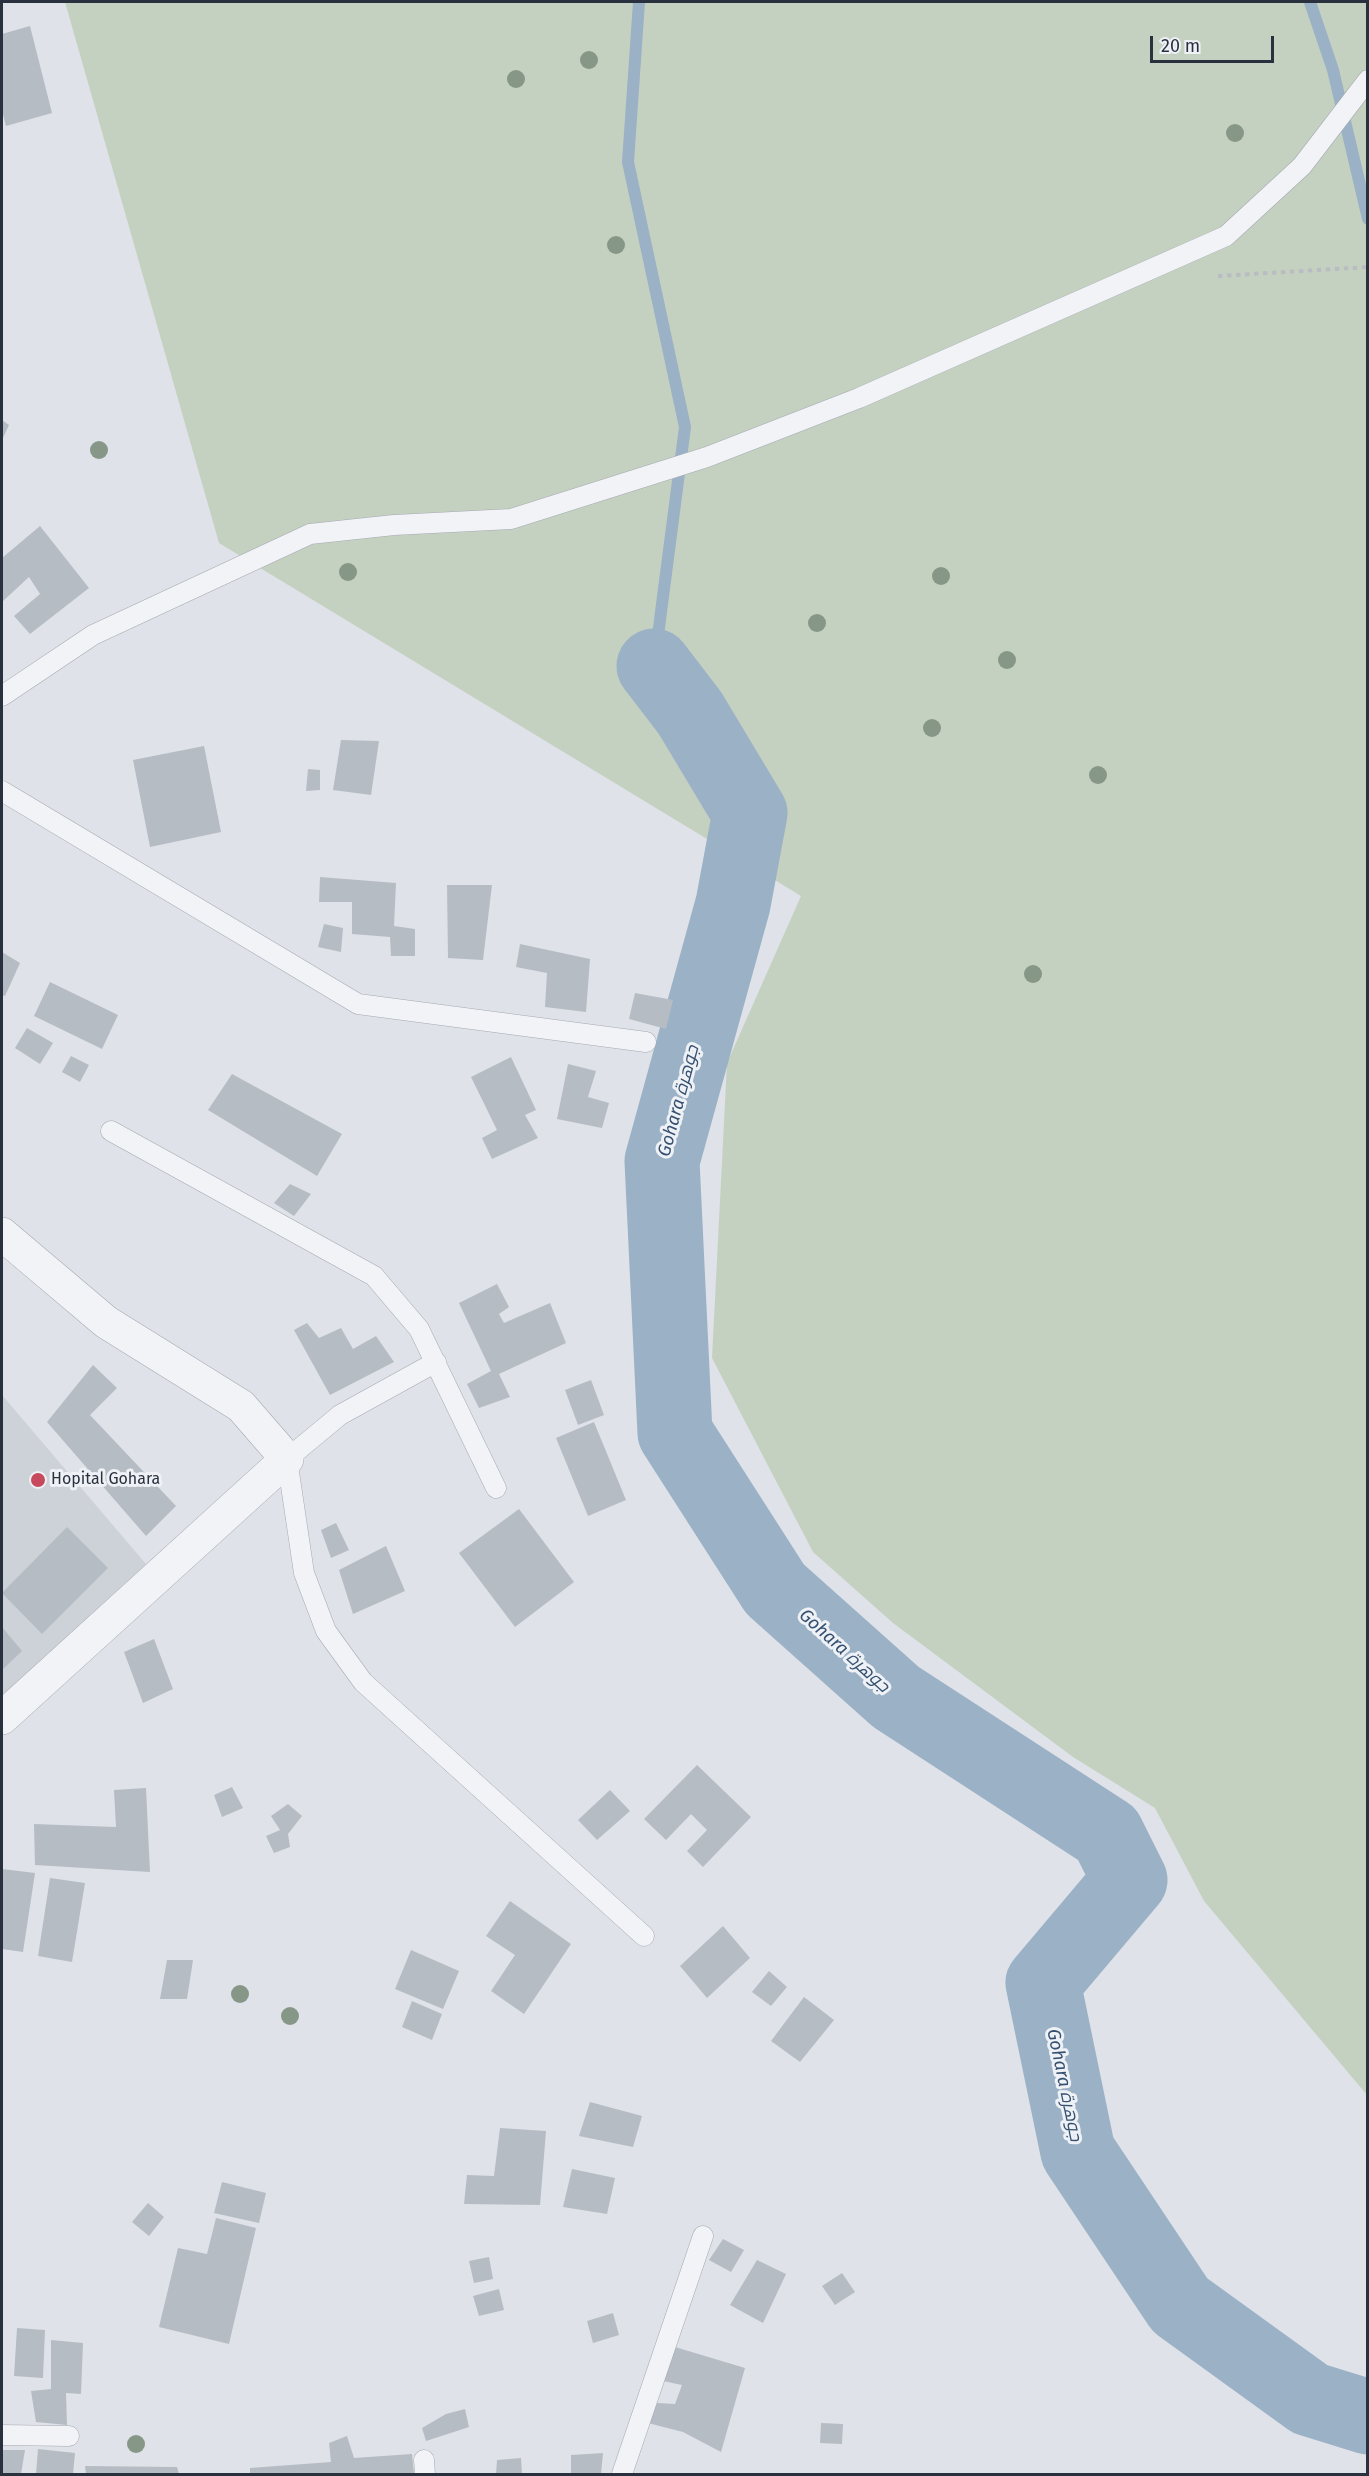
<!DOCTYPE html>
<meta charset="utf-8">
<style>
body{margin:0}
#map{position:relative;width:1369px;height:2476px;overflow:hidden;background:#dfe2e8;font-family:"Fira Sans",sans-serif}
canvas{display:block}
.frame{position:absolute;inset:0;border:3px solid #29313e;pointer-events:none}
.scale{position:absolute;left:1150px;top:36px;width:124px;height:27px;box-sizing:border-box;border:3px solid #29313e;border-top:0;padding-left:8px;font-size:18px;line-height:21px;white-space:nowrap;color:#29313e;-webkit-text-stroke:4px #eef1f5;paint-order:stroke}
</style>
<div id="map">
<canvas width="1369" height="2476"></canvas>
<div class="frame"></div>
<div class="scale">20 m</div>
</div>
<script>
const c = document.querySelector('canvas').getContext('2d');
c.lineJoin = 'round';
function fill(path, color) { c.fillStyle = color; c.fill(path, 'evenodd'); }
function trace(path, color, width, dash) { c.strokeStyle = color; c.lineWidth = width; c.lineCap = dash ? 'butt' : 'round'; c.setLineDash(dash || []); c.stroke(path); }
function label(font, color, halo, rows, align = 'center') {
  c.font = font + ' "Fira Sans",Cairo,sans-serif'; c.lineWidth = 6; c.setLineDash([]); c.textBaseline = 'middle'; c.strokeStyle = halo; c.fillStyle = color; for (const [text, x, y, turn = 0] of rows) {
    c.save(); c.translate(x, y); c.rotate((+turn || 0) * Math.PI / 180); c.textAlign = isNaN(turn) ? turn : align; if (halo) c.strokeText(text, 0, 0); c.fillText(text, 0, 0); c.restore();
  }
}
fill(new Path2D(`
 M2,1395L146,1564L2,1695Z`), '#cdd2d9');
fill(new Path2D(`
 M65,2H1367V2095L1204,1901L1155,1808L1073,1757L893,1623L813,1552L712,1358L727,1063L801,896L219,543Z`), '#c5d1c0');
trace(new Path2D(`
 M639,2L628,162L685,427L654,666
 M1310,2L1333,70L1368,219`), '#9bb1c6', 12);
trace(new Path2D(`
 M654,666L690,713L750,813L733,904L662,1161L675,1433L775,1589L896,1697L1107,1834L1130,1880L1043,1983L1078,2152L1180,2305L1310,2399L1368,2417`), '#9bb1c6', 75);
fill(new Path2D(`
 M30,26L52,113L6,126L2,110V34Z
 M2,420L9,425L2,440Z
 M40,526L89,588L30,634L14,616L40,594L29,577L2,602V558Z
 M341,740L379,741L371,795L333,790Z
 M204,746L221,832L150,847L133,760Z
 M308,769L320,770V790L306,791Z
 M320,877L396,883L394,926L415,929V956H391L390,937L352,934V902H319Z
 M447,885H492L483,960L448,958Z
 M324,924L343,928L341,952L318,947Z
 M520,944L590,959L586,1012L545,1007L547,973L516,967Z
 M2,952L20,963L5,996L2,995Z
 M50,982L118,1015L102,1049L34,1016Z
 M635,993L673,1000L666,1029L629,1019Z
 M27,1028L53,1043L40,1064L15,1048Z
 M71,1056L89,1065L80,1082L62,1072Z
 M511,1057L536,1110L525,1115L538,1138L492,1159L482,1138L497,1130L471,1077Z
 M568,1064L596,1071L588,1097L609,1103L602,1128L557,1119Z
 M232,1074L342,1134L317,1176L208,1110Z
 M290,1184L311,1194L294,1216L274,1203Z
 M497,1284L509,1307L499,1314L504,1323L550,1303L566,1343L499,1374L510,1397L479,1408L467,1384L491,1371L459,1303Z
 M307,1323L319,1338L341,1328L353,1349L376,1336L394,1362L330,1395L294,1330Z
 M93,1365L117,1388L90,1415L176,1506L146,1536L47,1422Z
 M591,1380L604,1415L578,1425L565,1390Z
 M594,1422L626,1500L588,1516L556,1438Z
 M519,1509L574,1582L515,1627L459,1553Z
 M336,1523L349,1550L331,1558L321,1530Z
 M67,1527L108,1568L42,1634L2,1593Z
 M386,1546L405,1591L353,1614L339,1570Z
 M2,1627L22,1651L2,1670Z
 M154,1639L173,1689L143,1703L124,1652Z
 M697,1765L751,1817L703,1867L687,1851L707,1830L691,1814L666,1840L644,1819Z
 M232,1787L243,1808L222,1817L214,1795Z
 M146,1788L150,1872L35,1865L34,1824L116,1827L114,1790Z
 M610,1790L630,1811L597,1840L578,1820Z
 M288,1804L302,1816L288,1834L290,1847L274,1853L266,1836L280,1830L271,1816Z
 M2,1869L35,1873L23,1952L2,1949Z
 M50,1878L85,1883L72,1962L38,1956Z
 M510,1901L571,1944L524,2014L491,1991L515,1955L486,1936Z
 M723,1926L750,1958L707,1998L680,1966Z
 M411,1950L459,1971L443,2009L395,1989Z
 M167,1960H193L187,1999H160Z
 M769,1971L787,1987L771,2006L752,1992Z
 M804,1997L834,2020L800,2062L771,2041Z
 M412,2001L442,2014L432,2040L402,2027Z
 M590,2102L642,2116L633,2147L579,2136Z
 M500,2128L546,2131L540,2205L464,2204L467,2175L494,2176Z
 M572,2169L615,2178L607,2214L563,2207Z
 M222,2182L266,2193L259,2223L214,2213Z
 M148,2203L164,2217L149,2236L132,2222Z
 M216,2218L256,2228L229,2344L159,2327L178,2248L207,2254Z
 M723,2239L744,2250L731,2272L709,2260Z
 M489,2257L493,2279L474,2283L469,2261Z
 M757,2260L786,2274L763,2323L730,2305Z
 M842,2273L855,2292L835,2305L822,2286Z
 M499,2289L504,2310L479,2316L473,2296Z
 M613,2313L619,2335L593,2343L587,2321Z
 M17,2328L45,2330L43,2378L14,2376Z
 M51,2340L83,2343L81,2394L66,2393L67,2425L36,2422L31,2391L51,2389Z
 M675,2347L745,2368L721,2452L683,2432L648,2423L657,2403L675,2404L682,2385L663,2381Z
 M465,2409L469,2427L426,2441L422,2428L446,2414Z
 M821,2423L843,2424L842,2444L820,2443Z
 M347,2436L354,2458L412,2454L414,2474H250V2468L331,2462L329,2443Z
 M38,2449L75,2453L73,2474H36Z
 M2,2450H25L21,2474H2Z
 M603,2453L601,2474H571V2455Z
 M521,2458L522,2474H496L497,2460Z
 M85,2466L177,2467L179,2474H86Z`), '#b6bcc4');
const service = new Path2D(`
 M2,696L93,635L310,534L394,525L511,519L707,457L859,398L1226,236L1302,166L1368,80
 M2,791L358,1004L646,1042
 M111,1131L374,1276L419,1329L496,1488
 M436,1362L340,1415L287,1459L304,1573L326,1631L363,1682L644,1936
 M2,2435L69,2436
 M424,2460L425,2474
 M622,2474L703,2236`);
const minor = new Path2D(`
 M2,1234L106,1322L241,1406L287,1459L2,1718`);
trace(service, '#a5a9b2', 21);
trace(minor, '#a5a9b2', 34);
trace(new Path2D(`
 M1218,276L1368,267`), '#b9bdc2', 4, [4.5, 4.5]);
trace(service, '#f1f3f6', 20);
trace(minor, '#f1f3f6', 33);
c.fillStyle = '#869787';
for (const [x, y] of [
 [589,60],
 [516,79],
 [1235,133],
 [616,245],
 [99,450],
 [348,572],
 [941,576],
 [817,623],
 [1007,660],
 [932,728],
 [1098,775],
 [1033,974],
 [240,1994],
 [290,2016],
 [136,2444]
]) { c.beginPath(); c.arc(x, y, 9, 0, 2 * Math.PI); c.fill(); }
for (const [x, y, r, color] of [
 [38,1480,8,"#c7495e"]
]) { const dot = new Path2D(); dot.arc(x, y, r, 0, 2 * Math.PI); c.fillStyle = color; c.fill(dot); trace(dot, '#eef1f5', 2); }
label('16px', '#29313e', '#eef1f5', [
 ["Hopital Gohara",51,1480]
], 'left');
label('italic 18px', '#355070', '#eef1f5', [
 ["Gohara جوهرة",679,1101,-75],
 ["Gohara جوهرة",844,1651,42],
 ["Gohara جوهرة",1064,2085,78]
]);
</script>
